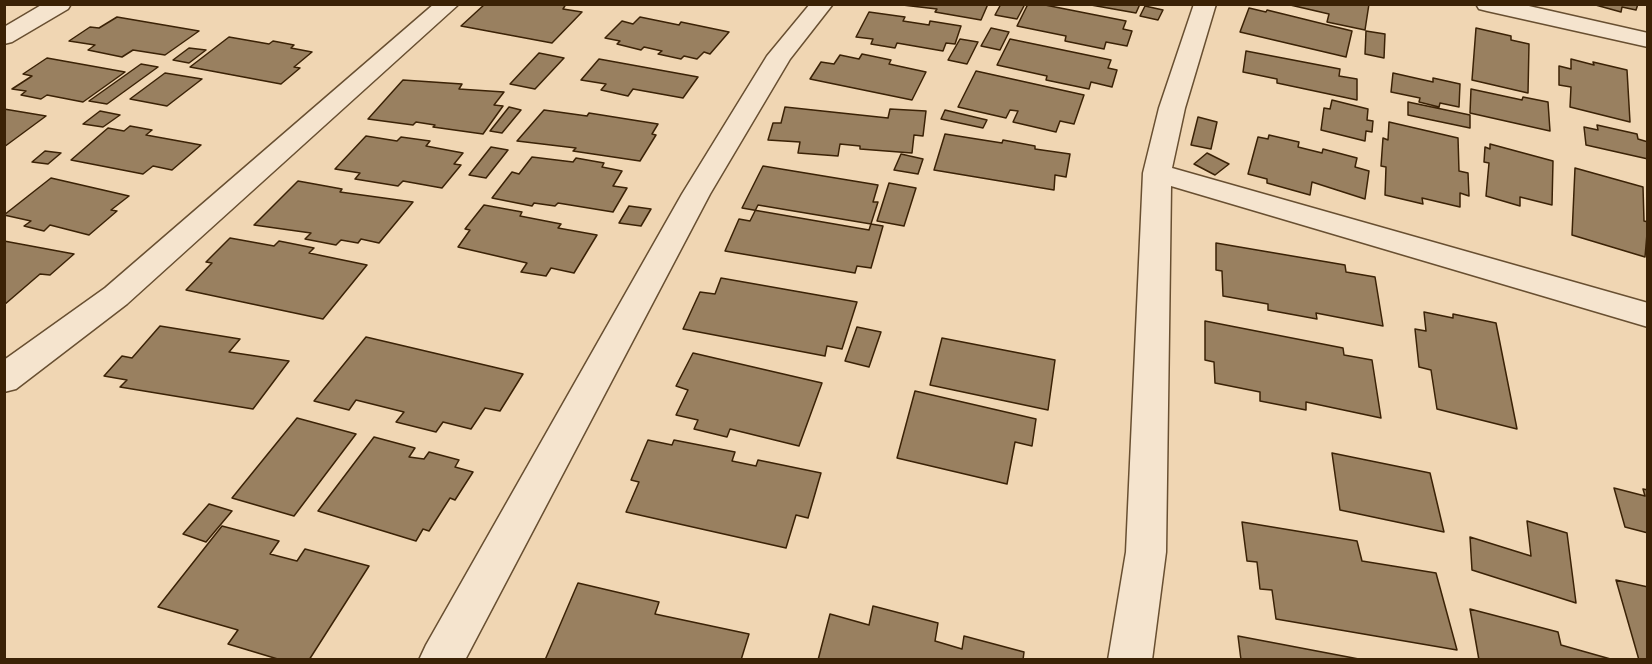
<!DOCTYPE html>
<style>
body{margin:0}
#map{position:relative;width:1652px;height:664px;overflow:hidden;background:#f0d6b3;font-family:"IM FELL Double Pica",serif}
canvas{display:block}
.frame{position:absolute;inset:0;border:6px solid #3b2206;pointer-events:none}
</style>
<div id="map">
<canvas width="1652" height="664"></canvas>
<div class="frame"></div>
</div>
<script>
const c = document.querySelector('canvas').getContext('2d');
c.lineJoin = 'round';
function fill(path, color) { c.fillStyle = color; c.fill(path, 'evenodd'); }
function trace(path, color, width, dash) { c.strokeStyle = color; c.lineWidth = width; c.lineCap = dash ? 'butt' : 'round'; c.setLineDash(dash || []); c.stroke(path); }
const building = new Path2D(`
 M485,4H566L563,9L582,12L552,43L461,26Z
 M894,4H988L981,20L935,12L937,9Z
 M1001,4H1025L1017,19L995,15Z
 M1028,4H1040L1126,21L1123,29L1132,31L1127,46L1106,42L1104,49L1065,41L1066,36L1017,26Z
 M1140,4L1136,13L1091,5V4Z
 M1286,4H1369L1365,30L1327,22L1329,14Z
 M1592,4H1638L1636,10L1622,7L1621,12Z
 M1145,6L1163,10L1158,20L1140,16Z
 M1249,8L1266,12L1267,10L1352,31L1346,57L1240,32Z
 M869,12L905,17L903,21L929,25L930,21L961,26L955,44L946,43L943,51L897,43L895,48L871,44L873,39L856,37Z
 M117,17L199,31L165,55L133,50L122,57L88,50L95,45L69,41L90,27L99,28Z
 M640,17L679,25L681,22L729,32L710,54L704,52L697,59L684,56L681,59L658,54L662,51L644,47L641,50L617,44L620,41L605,38L622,21L633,24Z
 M991,28L1009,32L1000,50L981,46Z
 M1476,28L1511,36V40L1529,44L1528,93L1472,80Z
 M1366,31L1385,34L1384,58L1365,54Z
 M229,37L269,44L273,41L294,45L291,48L312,52L294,67L300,68L281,84L190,67Z
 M960,39L978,42L967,64L948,60Z
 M1010,39L1111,60L1108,68L1117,70L1112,87L1091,82L1089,89L1046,80L1047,76L997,65Z
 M189,48L206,50L189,63L173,60Z
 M1246,51L1340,69L1339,76L1357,79V100L1277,83V79L1243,72Z
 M539,53L564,58L535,89L510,84Z
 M862,54L891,60L889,64L926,72L912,100L810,79L821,62L834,64L840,55L859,59Z
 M47,58L125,72L83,102L47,95L41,99L21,95L26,91L12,89L32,76L23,74Z
 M599,59L698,77L683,98L633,89L628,96L601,90L606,84L581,80Z
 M1571,59L1594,65L1593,62L1627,70L1630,122L1570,107L1571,87L1559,85V66L1571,69Z
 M141,64L158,67L107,104L89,101Z
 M976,71L1084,95L1074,124L1060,121L1056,132L1013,122L1018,111L1010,110L1006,118L958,107Z
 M165,73L202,79L167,106L130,99Z
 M1393,73L1433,82V78L1460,84L1459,107L1440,103L1439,107L1419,102L1420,98L1391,92Z
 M403,80L462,84L459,89L504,92L494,105L503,106L483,134L433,127L435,125L416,122L413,125L368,119Z
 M1471,89L1522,100L1523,97L1548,102L1550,131L1470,113Z
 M1332,100L1368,109L1367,120L1373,121L1372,132L1366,131L1365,141L1321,130L1324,108L1330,109Z
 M1408,102L1470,115V128L1408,115Z
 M509,107L521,110L502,133L490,131Z
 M785,107L888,118L890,109L926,111L923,136L914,135L912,153L860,149V146L840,144L838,156L798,153L800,142L768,140L773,123H781Z
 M4,109L46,116L4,147Z
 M544,110L587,116L589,113L658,124L652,134L656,135L640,161L573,151L576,148L517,141Z
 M945,110L987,120L983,128L941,119Z
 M100,111L120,115L103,127L83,124Z
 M1198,117L1217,122L1211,149L1191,145Z
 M1389,122L1458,138L1459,171L1468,173L1469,196L1460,193V207L1422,198L1423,204L1385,195L1386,167L1381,166L1383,138L1388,140Z
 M1597,125L1637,134L1638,139L1648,142V159L1586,145L1584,127L1598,130Z
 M130,126L152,130L146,135L201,145L172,170L153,166L143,174L71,160L108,128L124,131Z
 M945,134L1002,143L1003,140L1035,146V149L1070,154L1066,177L1055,175L1054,190L934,170Z
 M1269,135L1299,142L1298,147L1322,153L1323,149L1357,158L1355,167L1369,171L1365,199L1312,182L1310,195L1267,183V179L1248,174L1258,137L1268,139Z
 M366,136L397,141L401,137L430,141L426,146L463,153L454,164L461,165L442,188L403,181L398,186L355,179L360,173L335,169Z
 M1490,144L1553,161L1552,205L1520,197V206L1486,196L1489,163L1484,162L1485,147L1490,149Z
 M491,147L508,150L486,178L469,175Z
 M45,151L61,153L48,164L32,162Z
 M1207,153L1229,164L1215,175L1194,164Z
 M901,154L923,159L918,174L894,170Z
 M532,157L573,162L576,158L604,163L602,167L622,171L613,186L627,188L613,212L558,203L555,206L534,203L532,206L492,198L512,172L519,174Z
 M763,166L878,185L873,202H878L869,230L742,208Z
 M1575,168L1643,187L1644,221L1648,222L1645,257L1572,235Z
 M51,178L129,196L111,210L117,211L89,235L50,225L44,231L24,226L31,221L4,215Z
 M298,181L342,189L340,192L413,202L379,243L361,239L358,243L341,240L336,245L305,239L311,233L254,225Z
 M889,183L916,188L904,226L877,221Z
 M484,205L522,212L520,216L561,224L558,228L597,235L574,273L551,268L546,276L521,272L527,263L458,247L470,230L465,229Z
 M758,205L883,226L871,268L857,266L855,273L725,251L739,219L750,221Z
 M629,206L651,209L641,226L619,223Z
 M230,238L274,246L279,241L314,248L309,253L367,265L323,319L186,290L212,263L206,262Z
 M4,241L74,254L50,275L40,274L4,305Z
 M1216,243L1345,265L1346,272L1375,277L1383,326L1316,313L1317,319L1268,310V304L1223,296L1222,271L1216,270Z
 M721,278L857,302L842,349L827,346L825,356L683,329L700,292L715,294Z
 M1424,312L1453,318V314L1496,323L1517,429L1437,409L1431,370L1419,367L1415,329L1426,331Z
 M1205,321L1343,348L1344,355L1372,360L1381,418L1306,402V410L1260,401V392L1215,383L1214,362L1205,360Z
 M160,326L240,339L229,352L289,361L253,409L120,387L127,380L104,376L122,356L132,358Z
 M857,327L881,332L869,367L845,361Z
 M366,337L523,374L500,411L485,408L471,429L443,422L436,432L396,422L404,412L356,400L349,410L314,401Z
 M942,338L1055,360L1048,410L930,385Z
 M693,353L822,383L799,446L730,429L727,437L694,429L698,420L676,415L688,390L676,386Z
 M915,391L1036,419L1032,446L1015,442L1007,484L897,458Z
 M297,418L356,434L294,516L232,498Z
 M374,437L415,448L409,457L424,459L429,452L459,460L455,467L473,472L455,500L450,498L429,531L423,529L416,541L318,511Z
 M648,440L672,445L674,440L735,452L732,461L756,466L758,460L821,473L808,518L796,515L786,548L626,512L639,482L631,480Z
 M1332,453L1430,473L1444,532L1340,510Z
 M1614,488L1645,496L1643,489L1648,490V533L1625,527Z
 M209,504L232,511L206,542L183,534Z
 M1527,521L1567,533L1576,603L1472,570L1470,537L1531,556Z
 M1242,522L1357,541L1362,561L1436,573L1457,650L1276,619L1272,590L1260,589L1257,562L1247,561Z
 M222,526L279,541L270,554L297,561L305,549L369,566L309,660H281L228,644L238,630L158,607Z
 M1616,580L1648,587V660H1639Z
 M578,583L659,602L655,614L749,634L741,660H545Z
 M873,606L938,623L935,641L962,649L964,636L1024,652L1023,660H818L830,614L869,625Z
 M1470,609L1558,632L1561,645L1614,660H1479Z
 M1238,636L1364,660H1241Z`);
fill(building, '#998060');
trace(building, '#3b2206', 1.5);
const minor = new Path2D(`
 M43,4H71L68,9L12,42L4,44V27Z
 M434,4H459L127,304L16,389L4,392V360L105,288Z
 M810,4H833L790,59L710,194L465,660H419L426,645L682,194L767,56Z
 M1194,4H1216L1185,108L1172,168L1648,303V327L1171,186L1166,552L1152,660H1108L1126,552L1143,173L1159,108Z
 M1476,4H1520L1648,33V47L1487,11L1479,9Z`);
trace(minor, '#684f31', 3);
fill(minor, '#f5e4ce');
</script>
